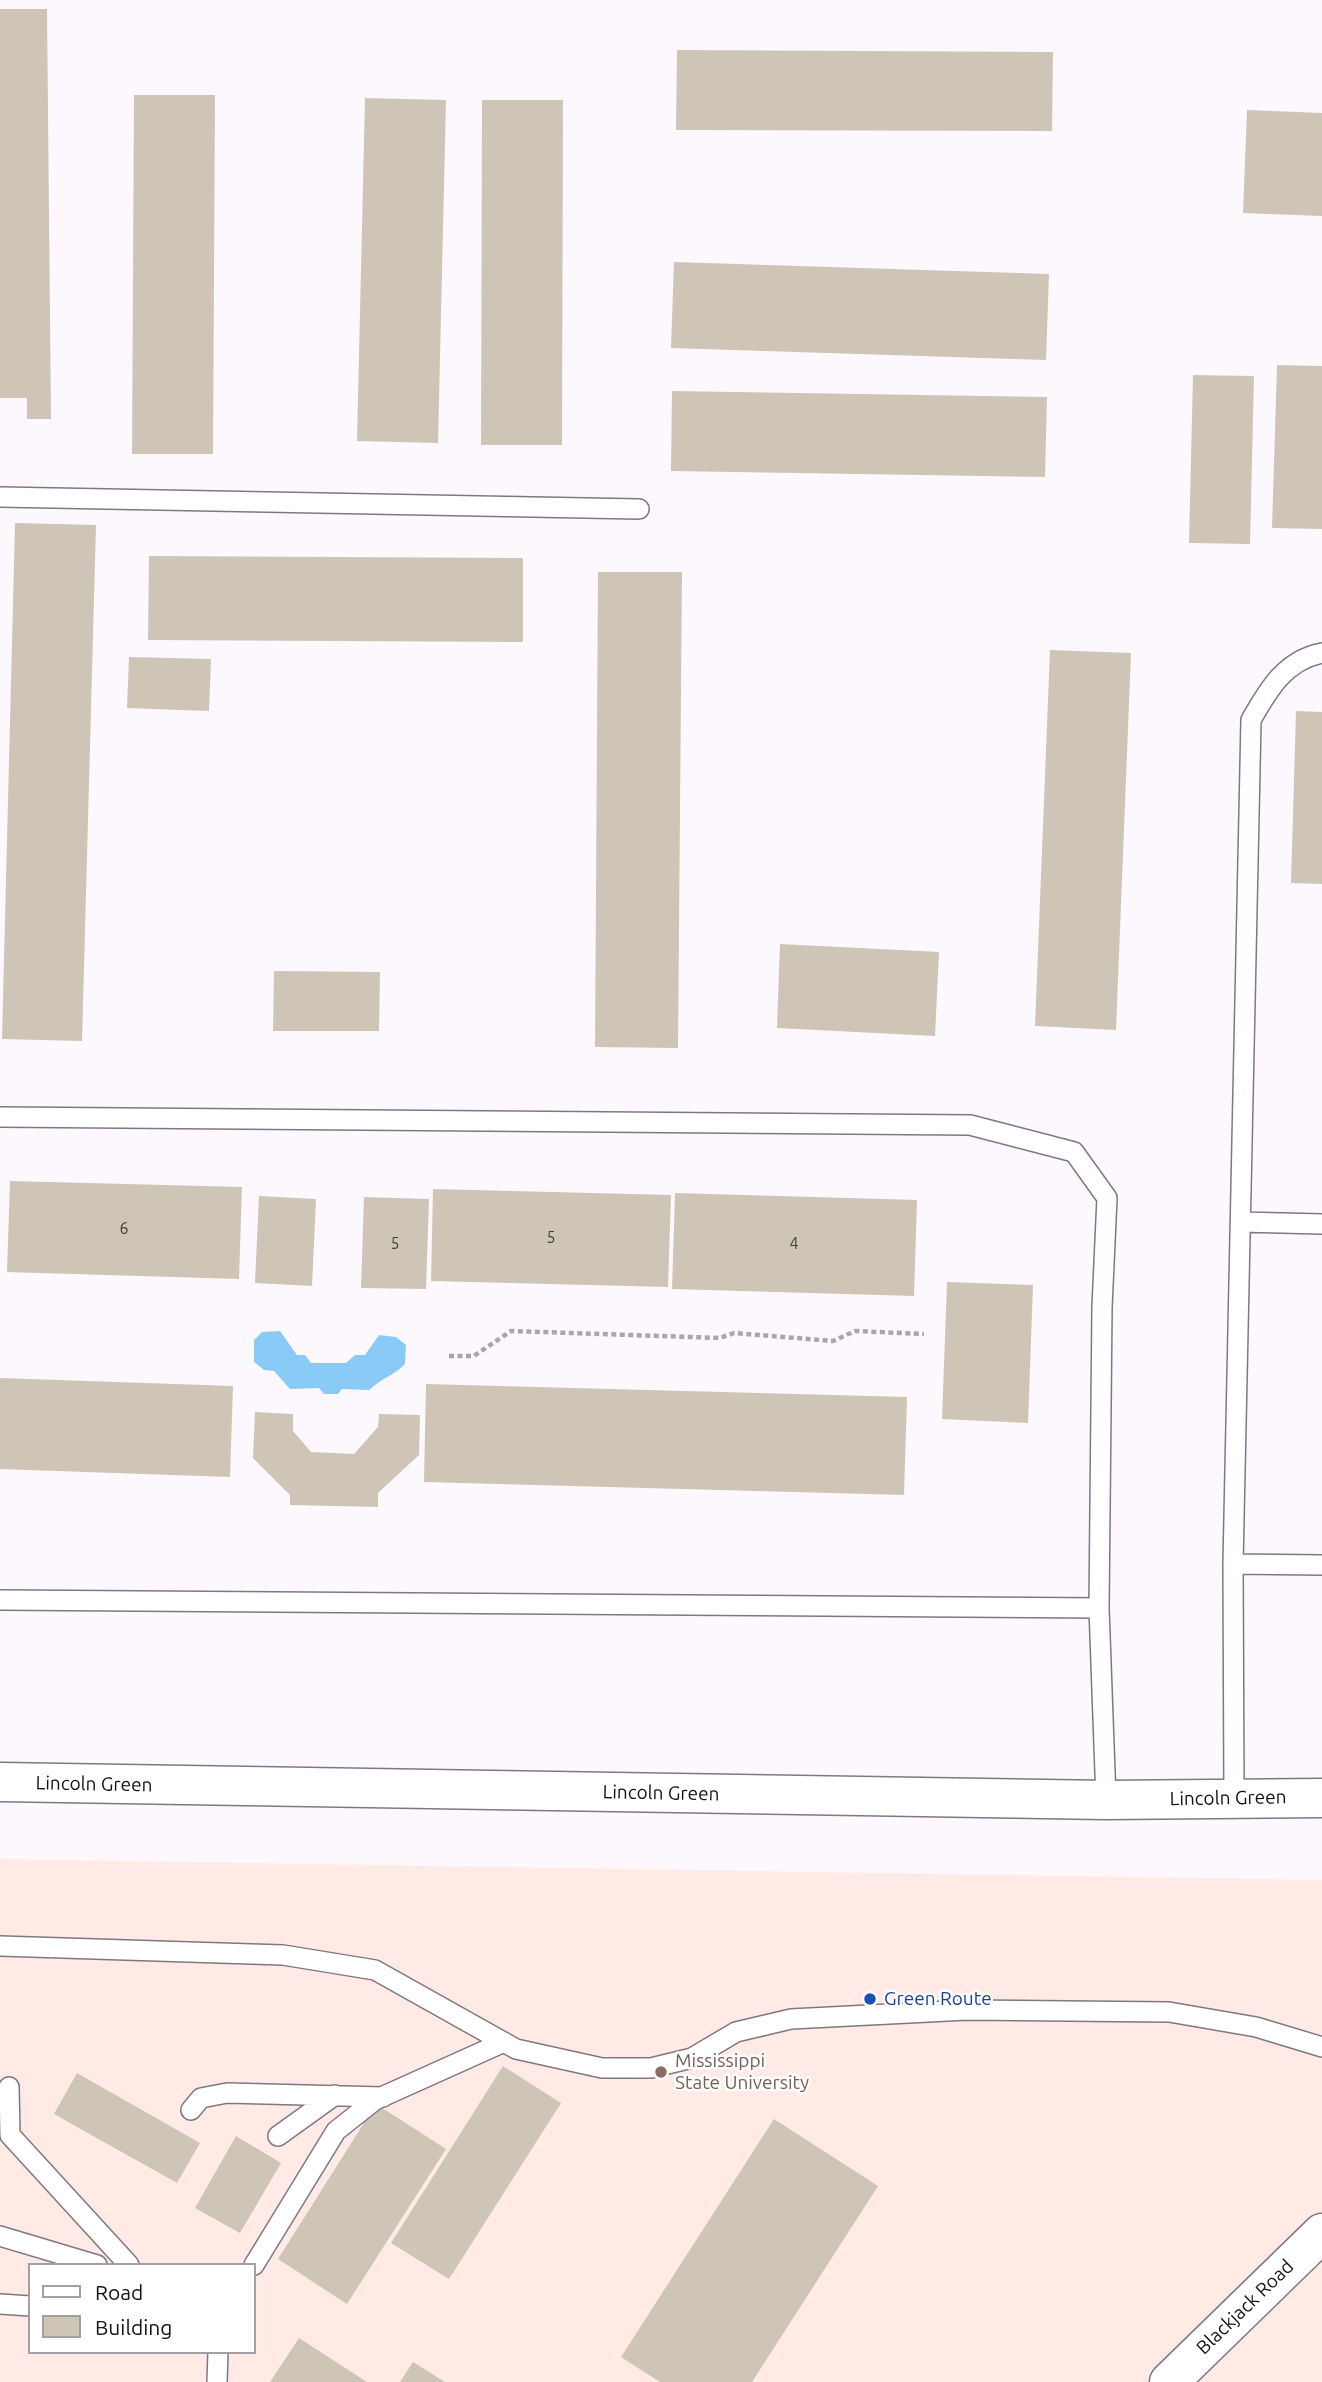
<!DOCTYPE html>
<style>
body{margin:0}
#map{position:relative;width:1322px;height:2382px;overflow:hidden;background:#fcf8fd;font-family:Ubuntu,sans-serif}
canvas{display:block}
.legend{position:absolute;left:28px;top:2263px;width:228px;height:91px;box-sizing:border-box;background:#fff;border:2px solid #a1a0a2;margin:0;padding:9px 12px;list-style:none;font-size:21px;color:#151216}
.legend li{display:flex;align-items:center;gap:14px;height:35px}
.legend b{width:35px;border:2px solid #a1a0a2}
</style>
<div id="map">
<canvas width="1322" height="2382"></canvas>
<ul class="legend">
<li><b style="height:9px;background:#fff"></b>Road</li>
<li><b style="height:19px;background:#cec5b7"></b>Building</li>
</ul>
</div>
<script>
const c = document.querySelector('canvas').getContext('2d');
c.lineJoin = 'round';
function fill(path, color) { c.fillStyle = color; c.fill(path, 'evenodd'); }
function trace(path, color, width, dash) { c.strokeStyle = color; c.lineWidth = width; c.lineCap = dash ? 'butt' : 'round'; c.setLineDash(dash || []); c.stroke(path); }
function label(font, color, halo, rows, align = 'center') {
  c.font = font + ' Ubuntu,sans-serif'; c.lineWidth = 5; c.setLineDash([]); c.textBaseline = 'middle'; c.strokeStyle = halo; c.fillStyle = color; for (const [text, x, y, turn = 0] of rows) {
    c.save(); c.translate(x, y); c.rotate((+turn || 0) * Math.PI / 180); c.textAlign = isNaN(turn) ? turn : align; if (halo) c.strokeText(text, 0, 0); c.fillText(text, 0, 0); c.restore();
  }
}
fill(new Path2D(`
 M0,1859L1322,1880V2382H0ZM30,2265H254V2352H30Z`), '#ffeae5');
fill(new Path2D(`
 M280,1331L297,1355H305L311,1363H346L355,1355H365L379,1335L396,1337L406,1345L405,1364C394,1375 381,1379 369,1390L342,1389L338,1394H324L319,1388L290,1389L274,1371L264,1370L254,1362V1340L262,1332Z`), '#8acaf7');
fill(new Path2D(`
 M0,9H47L51,419H27V398H0Z
 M677,50L1053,52L1052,131L676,130Z
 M134,95H215L213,454H132Z
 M365,98L446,100L438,443L357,441Z
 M482,100H563L562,445H481Z
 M1247,110L1322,113V216L1243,213Z
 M674,262L1049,274L1046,360L671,348Z
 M1277,365L1322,366V529L1272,528Z
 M1193,375L1254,376L1250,544L1189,543Z
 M672,391L1047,397L1045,477L671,471Z
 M15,523L96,525L82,1041L2,1039Z
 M149,556L523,558V642L148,640Z
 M598,572H682L678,1048L595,1047Z
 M1050,650L1131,653L1116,1030L1035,1026Z
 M129,657L211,659L209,711L127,708Z
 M1296,711L1322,712V884L1291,883Z
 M780,944L939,952L935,1036L777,1028Z
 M274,971L380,972L379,1031H273Z
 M10,1181L242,1187L239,1279L7,1272Z
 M433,1189L671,1195L668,1287L431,1281Z
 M675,1193L917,1200L914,1296L672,1289Z
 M259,1196L316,1199L312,1286L255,1283Z
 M364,1197L429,1199L426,1289L361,1288Z
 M947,1282L1033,1285L1028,1423L942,1419Z
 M0,1378L233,1386L230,1477L0,1469Z
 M426,1384L907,1397L904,1495L424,1482Z
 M255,1412L293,1414V1431L311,1452L354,1454L378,1427L379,1414L420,1415L419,1455L378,1493V1507L290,1505V1495L253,1458Z
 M503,2066L561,2103L449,2279L391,2243Z
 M77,2073L200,2143L177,2183L54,2114Z
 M376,2104L446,2149L347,2304L278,2259Z
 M774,2119L878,2186L752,2382H660L621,2357Z
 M236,2136L281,2163L240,2233L195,2208Z
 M299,2338L367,2382H270Z
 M413,2362L445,2382H400Z`), '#cec5b7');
const service = new Path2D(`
 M0,497L639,509
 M0,1117L970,1125L1074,1152L1107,1198L1102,1307L1099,1608L1106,1800
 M1241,1222L1322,1224
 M1233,1564L1322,1565
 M0,1600L1099,1608
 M1234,1797L1233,1564L1251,720C1268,690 1285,660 1322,653
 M0,1946L283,1955L375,1970L516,2049L602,2068H651L692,2058L736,2032L791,2019L967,2010L1169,2012L1256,2027L1322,2047
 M9,2087L10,2135L129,2265
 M191,2110L201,2098L227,2093L383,2097
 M278,2136L335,2095
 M0,2236L97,2265
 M254,2265L336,2131L375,2100L504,2042
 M0,2304L30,2306
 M217,2382L218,2352`);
const minor = new Path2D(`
 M0,1782L1106,1800L1322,1798`);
const tertiary = new Path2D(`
 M1169,2382L1322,2233`);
trace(service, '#807784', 22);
trace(minor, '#807784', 41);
trace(tertiary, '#807784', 41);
trace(new Path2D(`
 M449,1356H474L511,1331L720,1338L734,1333L833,1341L855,1331L924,1334`), '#a9a6aa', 4.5, [5, 3.5]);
trace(service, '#fff', 19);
trace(minor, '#fff', 38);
trace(tertiary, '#fff', 38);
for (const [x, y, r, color] of [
 [870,1999,7,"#1a4fb4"],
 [661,2072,7,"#8d6e63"]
]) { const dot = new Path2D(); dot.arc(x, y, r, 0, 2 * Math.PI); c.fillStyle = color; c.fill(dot); trace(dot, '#fff', 2.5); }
label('16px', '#433f3e', null, [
 ["6",124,1229],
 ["5",551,1238],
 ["5",395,1244],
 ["4",794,1244]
]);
label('19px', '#151216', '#fff', [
 ["Lincoln Green",94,1784,1],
 ["Lincoln Green",661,1793,1],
 ["Lincoln Green",1228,1798,-1],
 ["Blackjack Road",1245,2307,-44]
]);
label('19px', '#164399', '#fff', [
 ["Green Route",884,1999]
], 'left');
label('19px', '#785e54', '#fff', [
 ["Mississippi",675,2061],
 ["State University",675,2083]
], 'left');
</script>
